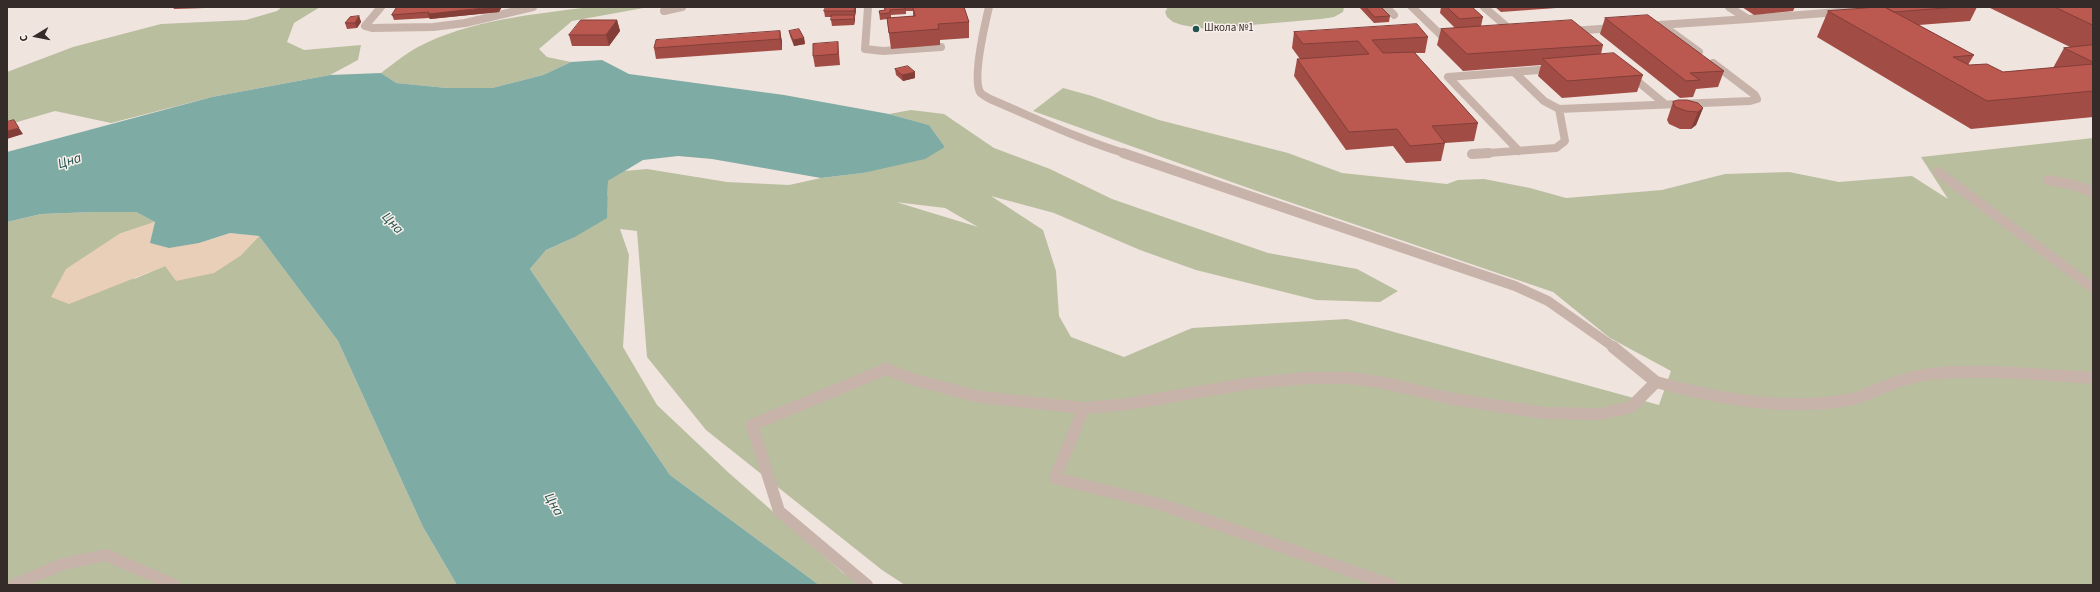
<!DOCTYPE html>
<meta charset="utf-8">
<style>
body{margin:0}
#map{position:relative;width:2100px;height:592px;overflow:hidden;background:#f0e4de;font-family:"Source Sans 3",sans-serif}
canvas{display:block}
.frame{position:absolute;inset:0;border:8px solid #352b29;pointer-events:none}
.north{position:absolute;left:16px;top:16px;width:40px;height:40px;-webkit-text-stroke:3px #f8efea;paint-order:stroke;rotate:260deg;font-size:11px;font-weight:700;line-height:16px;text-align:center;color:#352b29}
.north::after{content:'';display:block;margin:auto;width:14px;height:18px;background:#352b29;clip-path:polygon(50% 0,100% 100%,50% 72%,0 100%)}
</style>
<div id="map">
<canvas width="2100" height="592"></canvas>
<div class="frame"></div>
<div class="north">С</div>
</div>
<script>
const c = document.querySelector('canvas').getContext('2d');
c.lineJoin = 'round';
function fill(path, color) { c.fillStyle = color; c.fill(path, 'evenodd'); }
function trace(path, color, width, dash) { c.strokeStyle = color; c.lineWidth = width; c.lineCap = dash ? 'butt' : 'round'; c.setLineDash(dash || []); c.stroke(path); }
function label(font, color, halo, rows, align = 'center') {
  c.font = font + ' "Source Sans 3",sans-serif'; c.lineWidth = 3; c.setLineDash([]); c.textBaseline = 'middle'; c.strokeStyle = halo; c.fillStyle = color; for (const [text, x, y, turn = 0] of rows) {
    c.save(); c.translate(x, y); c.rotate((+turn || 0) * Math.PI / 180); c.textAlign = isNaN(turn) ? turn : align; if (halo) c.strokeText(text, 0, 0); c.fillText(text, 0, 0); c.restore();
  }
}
fill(new Path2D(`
 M282,7H320L294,23L287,42L304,50L361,45L358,60L330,75L212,97L111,123L55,111L7,125V72L73,47L161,24L246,20L277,11Z
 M591,7H649L572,21L539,49L547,57L571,62L543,75L492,88H447L395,83L381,73C393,64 405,54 418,47C469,20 535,14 591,7Z
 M1168,7H1344L1343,12L1334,17L1321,19L1205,29L1182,25L1173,22L1167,17L1165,12Z
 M1063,88L1092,96L1159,120L1288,153L1342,173L1447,184L1458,180L1484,179L1530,188L1566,198L1662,190L1725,174L1789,172L1839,182L1912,176L1948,199L1921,157L2093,138V585H905L882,570L706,430L647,357L637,231L620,229L629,255L623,347L657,405L729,473L843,573L863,585H819L670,475L530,269L546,250L573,238L608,195V181L624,171L647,169L727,182L789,185L821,178L863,173L945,147L929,125L889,114L911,110L944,114L994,148L1050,169L1112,199L1268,253L1357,269L1398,291L1380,302L1316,300L1196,270L1140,250L1054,213L991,196L1043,230L1056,271L1059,316L1071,337L1124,357L1192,328L1347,319L1659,405L1671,371L1610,338L1553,292L1254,190L1033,111ZM895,202L945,208L978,227L896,202Z
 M94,212H136L155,222L119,234L134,279L165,266L240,256L259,236L338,341L423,527L457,585H7V222L41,214Z`), '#b9be9f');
fill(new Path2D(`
 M155,222L199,243L230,233L259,236L240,256L214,273L176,281L165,266L69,304L51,297L66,269L119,234Z`), '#e9cfb7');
fill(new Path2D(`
 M602,60L629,74L784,95L889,114L929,125L945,147L925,159L863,173L821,178L712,159L678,156L643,160L608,181L607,218L573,238L546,250L530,269L670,475L819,585H457L423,527L338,341L259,236L230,233L199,243L169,248L150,243L155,222L136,212H94L41,214L7,222V152L212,97L330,75L381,73L396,83L447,88H492L543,75L571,62Z`), '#7faba5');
trace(new Path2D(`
 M381,7L365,26L372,28L433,27L465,23L533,7
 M868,7L865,49L883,51L941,47
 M989,7C985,24 972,77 980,92C982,95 987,97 990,99C1035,118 1080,140 1127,154
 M1386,7L1394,15
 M1412,7L1445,39H1451
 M1484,7L1514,33
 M664,11L682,7
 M1748,19L1851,11L1844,7
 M1659,25L1748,19L1729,7
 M1662,25L1699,52
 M1571,31L1615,28
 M1514,72L1544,101L1559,109
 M1630,75L1665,104
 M1519,151L1448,77L1552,69
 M1475,154L1556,148L1565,141L1559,109L1750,101L1757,99L1755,95L1713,63`), '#c7b3aa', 8);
trace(new Path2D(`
 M1123,153L1515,286L1548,301L1615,348
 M1472,154L1489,153
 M1938,172L2093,288
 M2048,180L2074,185L2093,192`), '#c7b3aa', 10);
trace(new Path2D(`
 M1613,347L1656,382
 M1084,408L1055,478L1163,505L1391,585
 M14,585L63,564L106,555L174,585
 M867,585L779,511L752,425L886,369L915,380L980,397L1084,408L1128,404L1245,384L1307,378H1349L1380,382L1453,399L1544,413L1601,414L1631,407L1656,382C1720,399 1786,412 1853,399C1864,397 1873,391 1884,387C1898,381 1914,376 1930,374C1984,368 2039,375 2093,378`), '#c7b3aa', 12);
fill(new Path2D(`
 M173,7H236L174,9Z
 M397,7L499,12L430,19L429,18L394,20L392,15Z
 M884,7H964L969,22V38L940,40V45L891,49L887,19L880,20L879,11L885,10ZM906,11H913V16L891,18V15L906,14Z
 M1359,7H1381L1390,16L1389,22L1374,23Z
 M1441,7H1472L1483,17L1481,26L1603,45L1601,54L1643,75L1637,92L1562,98L1538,76L1541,65L1463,71L1437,45L1441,29L1455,28L1440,13Z
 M1495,7H1570L1501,12Z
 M1742,7H1795L1793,11L1754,15Z
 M1858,7H1977L1970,21L1919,25L1974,55L1968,65L2003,72L2053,68L2064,48L2070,47L1988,7H2093V117L1971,129L1817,37L1828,11L1857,9Z
 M824,11H856L855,16V20L854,25L832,26L831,20L832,17H825Z
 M359,16L361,22L357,28L347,29L345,23Z
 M1605,18L1724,71L1718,87L1696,89L1693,97L1680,98L1600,34Z
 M617,20L620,31L609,46H572L569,35Z
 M780,31L782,42V50L656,59L654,48Z
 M789,31L804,38L805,44L794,46L790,36Z
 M1294,32L1428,37L1425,53H1415L1478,123L1474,141L1445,143L1441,161L1406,163L1393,146L1346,150L1294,76L1297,59H1300L1292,48Z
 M838,42L840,65L815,67L813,56Z
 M895,69L915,78L903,81L896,75Z
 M1673,102L1703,108L1696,125L1691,129H1680L1669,124L1667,120Z`), '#a14d45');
fill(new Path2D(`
 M493,7H502L499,12L430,19L428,14Z
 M855,7H856V11L855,16L854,11Z
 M854,15L855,20L854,25Z
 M359,16L361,22L357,28L355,23Z
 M617,20L620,31L609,46L606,35Z
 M780,31L782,42V50L780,39Z
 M804,38L805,44L794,46L793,40Z
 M915,72V78L903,81L902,75Z
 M1703,108L1696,125L1691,129L1698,112Z
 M19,128L23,134L7,139V131Z`), '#833e38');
const building = new Path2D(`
 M397,7H493L428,14L429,12L392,15Z
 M826,7H855L854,11H824Z
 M884,7H905V9L890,10V13L880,14L879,11L885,10Z
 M913,7H964L969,22L938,24L939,29L889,33L887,18L915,16Z
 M1366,7H1381L1390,16L1375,17Z
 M1447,7H1472L1483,17L1460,19Z
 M1877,7H1885L1974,55L1953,57L1969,65L1987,64L2003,72L2093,64V91L1987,101L1828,11Z
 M1885,7H1958L1894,12Z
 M2055,7H2093V25Z
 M832,15H854V19L831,20Z
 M1648,15L1724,71L1690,73L1700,80L1686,81L1605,18Z
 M359,16L355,23H345L350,17Z
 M581,20H617L606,35H569Z
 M1572,20L1603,45L1467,54L1441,29Z
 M1417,24L1428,37L1372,40L1383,53L1414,52L1478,123L1432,126L1445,143L1410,146L1397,129L1349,132L1297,59L1369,54L1358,41L1303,44L1294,32Z
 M799,29L804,38L793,40L789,31Z
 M780,31V39L654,48L656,40Z
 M838,42V54L813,56V44Z
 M2093,45V62L2064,48Z
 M1614,53L1643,75L1567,81L1543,59Z
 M908,66L915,72L902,75L895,69Z
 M1678,100H1687L1698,103L1703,108L1698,112L1686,111L1675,107L1673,102Z
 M14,120L19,128L7,131V122Z`);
fill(building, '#bb5950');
trace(building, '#833e38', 1);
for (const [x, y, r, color] of [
 [1196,29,4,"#22534f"]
]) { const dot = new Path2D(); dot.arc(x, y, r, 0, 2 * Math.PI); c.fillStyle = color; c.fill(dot); trace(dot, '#f8efea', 1.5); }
label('11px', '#352b29', '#f8efea', [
 ["Школа №1",1204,29]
], 'left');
label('italic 14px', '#22534f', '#f8efea', [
 ["Цна",70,162,-18],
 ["Цна",392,224,46],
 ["Цна",553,505,61]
]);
</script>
